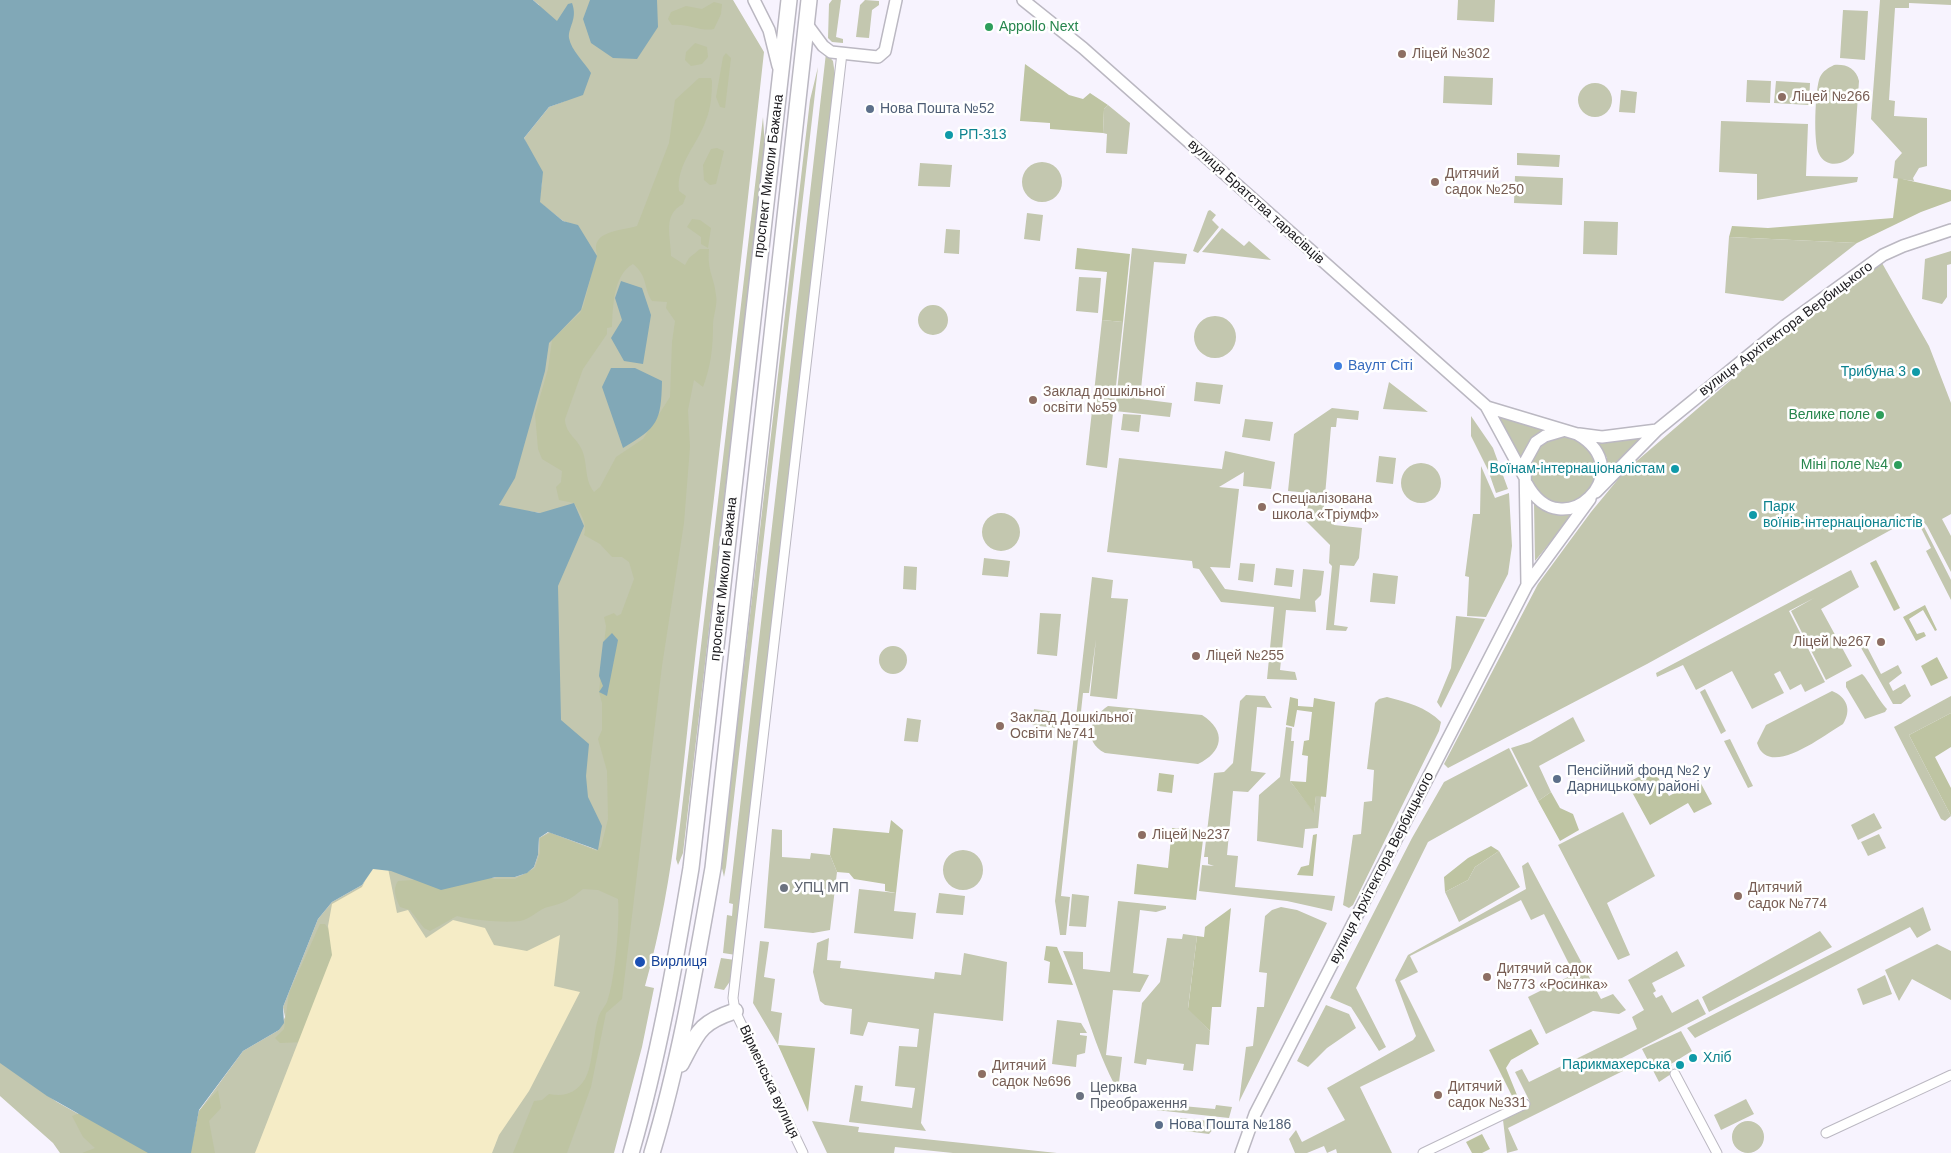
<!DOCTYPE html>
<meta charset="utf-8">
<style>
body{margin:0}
canvas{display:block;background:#f7f3fe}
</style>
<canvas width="1951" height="1153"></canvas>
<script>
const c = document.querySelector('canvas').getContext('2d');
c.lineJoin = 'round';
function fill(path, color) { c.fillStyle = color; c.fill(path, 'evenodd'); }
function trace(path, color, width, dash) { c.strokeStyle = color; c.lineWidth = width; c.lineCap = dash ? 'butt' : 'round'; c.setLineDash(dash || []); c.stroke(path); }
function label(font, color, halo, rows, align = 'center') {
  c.font = font + ' Arial,sans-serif'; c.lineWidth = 5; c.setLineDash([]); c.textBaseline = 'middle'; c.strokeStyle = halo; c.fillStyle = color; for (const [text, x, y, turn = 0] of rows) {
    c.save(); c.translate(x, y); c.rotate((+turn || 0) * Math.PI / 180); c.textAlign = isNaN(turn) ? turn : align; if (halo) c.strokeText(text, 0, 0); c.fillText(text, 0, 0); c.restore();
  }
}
fill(new Path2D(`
 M533,0H733L764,52C742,252 720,451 696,650C683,761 676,878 645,986L654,988L642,1047L614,1153H191L199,1111L243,1051L279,1030L285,1017L283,1007L318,919L332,902L362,885L373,869L560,767L540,513C525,510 511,512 499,505L571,224L563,221L539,202L542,181L524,138L549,107L565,101L539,5ZM547,826L597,850L549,832L539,838L538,855L534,867L527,873L515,877H496L441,890Z
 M832,0H841L836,37L843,39V43L832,42L828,38L829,4Z
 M865,0L879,1V5L872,10L869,38L856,37L860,5Z
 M1458,0H1495L1494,22L1457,20Z
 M1880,0H1951V5L1909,3V8H1895L1889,100L1895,101L1894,116L1927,118V166L1919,168L1913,178L1914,181L1893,178L1895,161L1902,153L1871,119Z
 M1843,10L1868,11L1865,60L1840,58Z
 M826,53L833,61L835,75L736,955L723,953L727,915L732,916L733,904L729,903Z
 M1834,65C1846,64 1856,68 1859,81L1854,153C1847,164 1827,170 1819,154C1813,144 1815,88 1820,77C1823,71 1828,68 1834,65Z
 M818,67L726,867L724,877L721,864L810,100Z
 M1444,76L1493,78L1492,105L1443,103Z
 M1747,80L1771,81L1770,103L1746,102Z
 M1776,81L1810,83L1809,105L1774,103Z
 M1578 100a17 17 0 1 1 34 0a17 17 0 1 1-34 0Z
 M1621,90L1637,92L1635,113L1619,112Z
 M1108,105L1130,123L1127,154L1106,153L1107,134L1103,133L1104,109Z
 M763,117L765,148L683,853L678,865L676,859Z
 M1721,121L1808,124L1806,176L1858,177L1857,182L1757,200V174L1719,172Z
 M1517,153L1560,155L1559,167L1517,165Z
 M1022 182a20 20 0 1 1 40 0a20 20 0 1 1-40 0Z
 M920,163L952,165L950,187L918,186Z
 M1515,176L1563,178L1562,205L1514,203Z
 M1210,210L1216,215L1212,220L1219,227L1198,253L1193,251L1208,211Z
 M1027,213L1043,215L1040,241L1024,239Z
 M1584,221L1618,222L1617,255L1583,254Z
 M1222,228L1244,246L1249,241L1271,260L1202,252Z
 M946,229L960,230L959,254L944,253Z
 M1729,237L1857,243L1783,301L1725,293Z
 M1132,248L1187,254L1185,264L1154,262L1140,399L1172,403L1170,417L1115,411Z
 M1951,251V264L1947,265V297L1942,304L1922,299L1925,259Z
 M1882,263L1929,346L1951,403V514L1942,519L1951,536V572L1927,526L1918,515L1647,664L1448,768L1444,764L1538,584L1591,512L1624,472L1761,354Z
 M1079,277L1101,278L1098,313L1076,311Z
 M918 320a15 15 0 1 1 30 0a15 15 0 1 1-30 0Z
 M1194 337a21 21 0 1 1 42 0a21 21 0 1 1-42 0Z
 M1102,320L1123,322L1107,468L1086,465Z
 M1196,382L1223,385L1220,404L1194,401Z
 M1389,382L1428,412L1383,409Z
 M1332,408L1359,411L1358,420L1337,418L1336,427H1331L1323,518L1335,519L1334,525L1362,528L1359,558L1354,566L1340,565L1334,625L1348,627L1346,631L1326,630L1332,566L1329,563L1330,545L1306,521L1309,493L1288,491L1294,434Z
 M1123,414L1141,415L1139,432L1121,430Z
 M1497,415L1548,430C1534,437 1527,444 1521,458Z
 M1471,416L1493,448L1508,489L1496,493L1488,470L1471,436Z
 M1245,419L1273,422L1270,441L1242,437Z
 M1644,437L1607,472V458L1597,442Z
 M1530 470a33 33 0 1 1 66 0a33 33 0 1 1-66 0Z
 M1225,451L1275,462L1271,489L1243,486L1244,472L1219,487L1239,489L1230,568L1210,567L1225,589L1300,599L1303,569L1324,571L1321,595L1315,601L1316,612L1286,610L1280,670L1295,672L1297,680L1267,679L1274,607L1221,602L1199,569L1193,568L1192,561L1107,552L1119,458L1222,469Z
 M1379,456L1396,458L1393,484L1376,482Z
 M1401 483a20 20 0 1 1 40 0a20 20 0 1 1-40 0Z
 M1481,466L1495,498L1509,493L1512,546L1508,574L1486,617L1467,616L1469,577L1465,576L1473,514H1480Z
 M1534,503C1548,512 1558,515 1575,512L1535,561Z
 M982 532a19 19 0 1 1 38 0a19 19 0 1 1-38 0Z
 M1918,522L1922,523L1951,580V600L1926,551L1931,548Z
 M984,558L1010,561L1008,577L982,575Z
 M1240,563L1255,564L1253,582L1238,580Z
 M904,566L917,567L916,590L903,589Z
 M1276,568L1294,570L1292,587L1274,585Z
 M1851,570L1859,587L1821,609L1852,666L1826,680L1791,611L1814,598L1789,611L1825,682L1805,692L1801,684L1790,690L1780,671L1774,674L1784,693L1752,709L1732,671L1696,690L1683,665L1657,677L1656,673Z
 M1373,573L1398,576L1395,604L1370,602Z
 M1092,577L1113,580L1111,598L1128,599L1117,699L1090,696L1096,639L1089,693H1083L1061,896L1070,897L1066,935H1060L1055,901Z
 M1040,613L1061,614L1057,656L1037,654Z
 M1456,616L1485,619L1441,708L1437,702L1451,668Z
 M1865,643L1881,674L1898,665L1902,673L1889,683L1893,691L1905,684L1911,696L1901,704H1893L1860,646Z
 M879 660a14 14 0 1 1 28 0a14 14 0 1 1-28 0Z
 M1862,674C1866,676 1879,701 1887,709L1885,712L1865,719L1846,687V682Z
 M1705,689L1726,731L1721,734L1700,692Z
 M1832,691C1847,697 1852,710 1843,724C1824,735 1768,780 1757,743L1766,725Z
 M1246,695L1265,696L1272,708L1257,707L1251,771L1266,773L1248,792L1233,791L1227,855L1238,856L1235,887L1335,896L1332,911L1287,901L1199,891L1202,865L1214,866L1208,864V857H1204L1214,773L1224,772L1233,763L1240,701Z
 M1951,696V713L1909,735L1951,816L1945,821L1941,819L1894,727Z
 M1387,697C1407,702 1426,707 1441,722L1439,731L1353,905L1349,908L1343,905L1353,835L1361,834L1364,802L1372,801L1374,770L1367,769L1375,703L1379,699Z
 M1108,706L1202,715C1227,731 1223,752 1198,764L1105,753C1082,741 1090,718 1108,706Z
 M1034,709L1056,712L1055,728L1032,725Z
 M1573,717L1585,741L1539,766L1551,792L1538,801L1511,748L1530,742Z
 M907,718L921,720L918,742L904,741Z
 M1286,727L1292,728L1291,741H1294L1290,781L1314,812L1316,796H1321L1318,828L1305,829L1303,848L1257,841L1259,795L1280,777Z
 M1730,739L1753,786L1748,788L1724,741Z
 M1509,748L1528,786L1428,842L1356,988L1386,1047L1379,1051L1351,1007L1330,998L1412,838L1444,782Z
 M1623,812L1655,876L1607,903L1630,955L1618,960L1558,845Z
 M1874,813L1882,828L1858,840L1851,825Z
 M772,829L782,830V857L810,859L811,853L830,855L837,872L830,930L813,933L764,928Z
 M1879,834L1886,848L1868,856L1861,842Z
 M943 870a20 20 0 1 1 40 0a20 20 0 1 1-40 0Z
 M1499,851L1520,887L1459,922L1445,892L1468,880L1475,867Z
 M1528,862L1601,999L1613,994L1626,1010L1619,1014L1593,1011L1546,1034L1528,997L1574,974L1544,914L1531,920L1521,900L1410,956L1418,972L1400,981L1435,1051L1360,1087L1392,1153H1337L1336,1149L1327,1153L1324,1146L1307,1153H1295L1289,1139L1296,1130L1302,1142L1345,1120L1327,1088L1413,1040L1416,1036L1395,980L1408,955L1526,889L1522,866Z
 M859,889L896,893L894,911L916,913L913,939L854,933Z
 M939,893L965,896L963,915L936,913Z
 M1072,894L1089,896L1086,927L1069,926Z
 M1118,901L1166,906V909L1156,912L1140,910L1133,973L1149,975L1140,992L1113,990L1106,1055L1122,1057L1118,1091C1094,1048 1083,997 1063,951L1083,952V969L1110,972Z
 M1281,907L1297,910L1327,923L1239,1102L1246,1047L1253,1046L1257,1007H1264L1267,973L1259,972L1265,916L1272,910Z
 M1923,907L1931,930L1917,938L1910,927L1695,1038L1687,1028Z
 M1820,931L1832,947L1709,1012L1702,997Z
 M1183,934L1197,936L1188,1008L1210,1031L1209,1045L1196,1044L1193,1071L1183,1070L1184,1064L1147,1059L1146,1065L1134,1063L1142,1003L1160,982L1167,938L1182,939Z
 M829,938L827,960L841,961L840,968L934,979L935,972L961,975L964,953L1007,962L1003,1021L934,1013L921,1123L926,1131L849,1122L855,1085L863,1086L861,1101L912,1108L915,1088L895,1086L899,1046L917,1047L919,1029L868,1022L863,1036L850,1034L852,1009L825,1005L820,1001L813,972L817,943Z
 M760,941L769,942L764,977L775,979L771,1011L782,1013L778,1045L753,1003Z
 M1937,944L1951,951V1000L1912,979L1899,1001L1885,970Z
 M1677,951L1685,966L1652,983L1656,991L1653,993L1656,998L1662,995L1672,1013L1698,999L1706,1014L1620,1059L1625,1070L1508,1128L1518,1150L1507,1153L1503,1120L1528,1108L1530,1102L1515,1072L1522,1069L1529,1082L1637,1029L1632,1017L1644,1010L1628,980Z
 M721,958L735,960L733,977L724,990L714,988Z
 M1885,975L1892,994L1863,1005L1857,989Z
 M1326,1005L1349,1014L1356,1028L1327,1048L1308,1067L1297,1061Z
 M1057,1020L1081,1023L1087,1033H1080V1035L1087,1036L1085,1053L1077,1055L1076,1067L1052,1064Z
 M1681,1031L1692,1051L1671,1064L1674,1072L1659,1082L1642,1049Z
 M0,1062L57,1102L148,1153H60L53,1143L0,1096Z
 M1746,1099L1754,1114L1721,1130L1714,1115Z
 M1117,1100L1215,1109L1216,1105L1232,1107L1229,1118L1119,1106Z
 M1179,1118L1219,1122L1209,1134L1177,1130Z
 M1732 1137a16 16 0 1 1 32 0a16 16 0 1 1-32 0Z
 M812,1121L859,1127L858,1132L1057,1153H953L895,1147L894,1153H827Z`), '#c3c7af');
fill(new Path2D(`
 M714,2L722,4L721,14L714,29C701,32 687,23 672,25L668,19L671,12L686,6L702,9Z
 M695,43L707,47L708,57L702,64L691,66L685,60L686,52Z
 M726,53L731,58L725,108L720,107L716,97L723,57Z
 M1025,64L1069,95L1083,99L1090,93L1108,105L1104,109L1103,133L1050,129V123L1020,121Z
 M699,78H711L712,81C712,94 711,108 706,120C698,144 676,164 679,191L686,196L683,204C662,215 671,236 671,256L685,265L689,258L700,249H709C707,271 714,276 716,295C718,305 713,315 713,326C713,347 711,366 703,387L694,380L688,410L690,447L684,523L662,666L622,999L606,1013L591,1087L567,1153H513L534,1101L542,1100L549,1094C565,1097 576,1093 585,1079C593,1066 593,1035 598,1019C599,1013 604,1008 607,1002C615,980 620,923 618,899L598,890L583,889C569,900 565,903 548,907C539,909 531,919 520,921C505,923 472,920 457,916L430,931L424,928L410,910L400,907C396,898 392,890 398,881L483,875L494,879H515L535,868L540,853V838L550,833L597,851L601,847L608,819L607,771L598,739L602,730V703L599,692L606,626L604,617L614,613L617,616L621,614L634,579L629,562L622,557H612L600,544L584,535C588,523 580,513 574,503L559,500L556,487L561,482L562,471L542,459L538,449L535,414L548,369L552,340L580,313L583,307L597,254C590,231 620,231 637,226L669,143L675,100ZM633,264C648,276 643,287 652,301L667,302L666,308L675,321L672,342L670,397L643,439L616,457L600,487L594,492C584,479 588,464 582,450C577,438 565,433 565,419L583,369L607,334V328L612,327C613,307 613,275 633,264Z
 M717,148L724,151L716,184L710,185L704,180L703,165L711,149Z
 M1898,178L1951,190V201L1921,212L1857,243L1729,237L1732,226L1768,228L1893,218Z
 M692,219L700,220L711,228L708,248L701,244V237L687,227Z
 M1077,248L1130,254L1123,322L1102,320L1107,272L1075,269Z
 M1876,560L1900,608L1894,611L1870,563Z
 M1925,605L1937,630L1935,631L1923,610L1909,619L1917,634L1924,632L1926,636L1916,641L1903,617Z
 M1937,657L1948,678L1931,686L1921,666Z
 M1290,697L1298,699V706L1313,707L1314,698L1335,702L1326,797L1316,796L1314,813L1290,781L1306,782L1308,756L1302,755L1304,741L1309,740L1312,712L1297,710L1294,727L1286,725Z
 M1951,713V747L1935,757L1951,788V816L1909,735Z
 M1653,769L1669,796L1699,780L1712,804L1694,813L1688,803L1650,825L1627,783Z
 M1159,773L1174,775L1172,793L1157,791Z
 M1551,792L1560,808L1573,814L1579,830L1560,841L1538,801Z
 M891,820L903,830L896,893L885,891V884L854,879L849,873L837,872L830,855L833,828L889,833Z
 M1172,828L1204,831L1196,900L1134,894L1137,864L1168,868Z
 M1317,834L1313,876L1297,875L1301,867L1309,865L1313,835Z
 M1491,846L1499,851L1475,867L1468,880L1445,892L1444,877L1468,858Z
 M1231,908L1221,1007H1212L1210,1031L1188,1009L1197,936L1204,937L1205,927Z
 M320,924H325L333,936L334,955L305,1042L280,1043L275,1038L284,1029L289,993Z
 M1046,946L1057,947L1073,985L1048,983L1050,962L1044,960Z
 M1531,1029L1539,1044L1511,1060L1506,1068L1519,1100L1515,1102L1489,1050Z
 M778,1045L815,1048L808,1112Z
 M218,1090L221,1108L209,1121L215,1153H190L199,1111Z
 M82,1112L163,1153H82L95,1148L83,1137L72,1116Z
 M1482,1134L1490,1149L1482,1153H1472L1466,1142Z`), '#bec4a2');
fill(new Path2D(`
 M372,866L388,868L397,913L408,910L426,938L453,920L485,928L494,945L527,951L560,935L554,986L580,992L529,1091L499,1135L492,1153H255L332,955L328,926L332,904L362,887Z`), '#f5ecc6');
fill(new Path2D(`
 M0,0H533L557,21L568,4L572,3C578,19 568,27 569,38C571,50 585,63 591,73L583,95L549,107L524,138L543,172L540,202L563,221L578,225L597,256L581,310L549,343L545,371L515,478L499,505L540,513L574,503L584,526L558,586L561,720L589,744L586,776L588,797L602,826L598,850L548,832L539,838L538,855L534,867L527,873L515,877H496L441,890L391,871L373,869L362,885L332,902L318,919L283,1007L284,1023L279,1030L243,1051L199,1110L191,1153H148L47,1096L0,1063Z
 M590,0H657L658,27L637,59L613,58L591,43L583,19Z
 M621,281L642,288L651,315L643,364L624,361L611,338L622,320L615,298Z
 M611,368H635L662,381C661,422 658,427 623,448L602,387Z
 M612,633L618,640L607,696L599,692L603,686L599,676L603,642Z`), '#81a8b7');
const minor = new Path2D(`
 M1675,1074L1717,1153
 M1826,1133L1951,1075
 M803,1153L735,1011L733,998L842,53
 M1423,1153L1525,1104`);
const tertiary = new Path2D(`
 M754,0L769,30L778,66
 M1023,0L1083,48L1486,406L1524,476
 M806,23L823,46L831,52L878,57L885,51L896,0
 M1487,407L1577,434C1642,471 1562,549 1527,484
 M1579,434L1602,437L1657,430
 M1596,492L1657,430L1786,325L1883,255L1903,246L1951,230
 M1527,585L1525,462L1536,442L1545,436L1562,431
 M1241,1153L1255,1114L1527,585L1590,499`);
const trunk = new Path2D(`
 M681,1064C698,1032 699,1023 735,1011
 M631,1153C658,1060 675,964 691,868L789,0
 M652,1153C680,1060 696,964 713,868L809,0`);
trace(minor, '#bbb8c2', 11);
trace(tertiary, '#bbb8c2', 14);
trace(trunk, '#bbb8c2', 18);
trace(minor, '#fff', 9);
trace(tertiary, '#fff', 11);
trace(trunk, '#fff', 15);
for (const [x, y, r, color] of [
 [989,27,5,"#2e9e5b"],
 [1402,54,5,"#8d6e63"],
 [1782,97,5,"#8d6e63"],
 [870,109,5,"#5c6f8a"],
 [949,135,5,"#0f9aa8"],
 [1435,182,5,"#8d6e63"],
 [1338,366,5,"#3f7fe0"],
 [1916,372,5,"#0f9aa8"],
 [1033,400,5,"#8d6e63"],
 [1880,415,5,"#2e9e5b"],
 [1898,465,5,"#2e9e5b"],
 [1675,469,5,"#0f9aa8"],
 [1262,507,5,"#8d6e63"],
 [1753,515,5,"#0f9aa8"],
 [1881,642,5,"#8d6e63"],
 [1196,656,5,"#8d6e63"],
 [1000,726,5,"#8d6e63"],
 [1557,779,5,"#5c6f8a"],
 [1142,835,5,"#8d6e63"],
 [784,888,5,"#6b7280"],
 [1738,896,5,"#8d6e63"],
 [640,962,6,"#1a4fb4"],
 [1487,977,5,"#8d6e63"],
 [1693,1058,5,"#0f9aa8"],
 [1680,1065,5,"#0f9aa8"],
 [982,1074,5,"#8d6e63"],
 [1438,1095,5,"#8d6e63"],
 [1080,1096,5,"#6b7280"],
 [1159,1125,5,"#5c6f8a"]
]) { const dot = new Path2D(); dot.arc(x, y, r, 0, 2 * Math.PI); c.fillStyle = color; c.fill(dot); trace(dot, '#fff', 2); }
label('14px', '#27864d', '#fff', [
 ["Appollo Next",999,27,"left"],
 ["Велике поле",1870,415],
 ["Міні поле №4",1888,465]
], 'right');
label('14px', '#785e54', '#fff', [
 ["Ліцей №302",1412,54],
 ["Ліцей №266",1792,97],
 ["Дитячий",1445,174],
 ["садок №250",1445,190],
 ["Заклад дошкільної",1043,392],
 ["освіти №59",1043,408],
 ["Спеціалізована",1272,499],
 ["школа «Тріумф»",1272,515],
 ["Ліцей №267",1871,642,"right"],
 ["Ліцей №255",1206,656],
 ["Заклад Дошкільної",1010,718],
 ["Освіти №741",1010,734],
 ["Ліцей №237",1152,835],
 ["Дитячий",1748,888],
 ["садок №774",1748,904],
 ["Дитячий садок",1497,969],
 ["№773 «Росинка»",1497,985],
 ["Дитячий",992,1066],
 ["садок №696",992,1082],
 ["Дитячий",1448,1087],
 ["садок №331",1448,1103]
], 'left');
label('14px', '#4e5e75', '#fff', [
 ["Нова Пошта №52",880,109],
 ["Пенсійний фонд №2 у",1567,771],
 ["Дарницькому районі",1567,787],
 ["Нова Пошта №186",1169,1125]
], 'left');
label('14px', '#0d838f', '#fff', [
 ["РП-313",959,135],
 ["Трибуна 3",1906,372,"right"],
 ["Воїнам-інтернаціоналістам",1665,469,"right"],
 ["Парк",1763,507],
 ["воїнів-інтернаціоналістів",1763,523],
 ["Хліб",1703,1058],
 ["Парикмахерська",1670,1065,"right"]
], 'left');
label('14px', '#1a191d', '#fff', [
 ["проспект Миколи Бажана",769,176,-83],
 ["вулиця Братства тарасівців",1256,202,42],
 ["вулиця Архітектора Вербицького",1786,329,-37],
 ["проспект Миколи Бажана",724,579,-84],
 ["вулиця Архітектора Вербицького",1382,868,-63],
 ["Вірменська вулиця",769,1082,65]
]);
label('14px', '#366cbe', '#fff', [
 ["Ваулт Сіті",1348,366]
], 'left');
label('14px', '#5b616d', '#fff', [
 ["УПЦ МП",794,888],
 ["Церква",1090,1088],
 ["Преображення",1090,1104]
], 'left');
label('14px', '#164399', '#fff', [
 ["Вирлиця",651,962]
], 'left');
</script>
